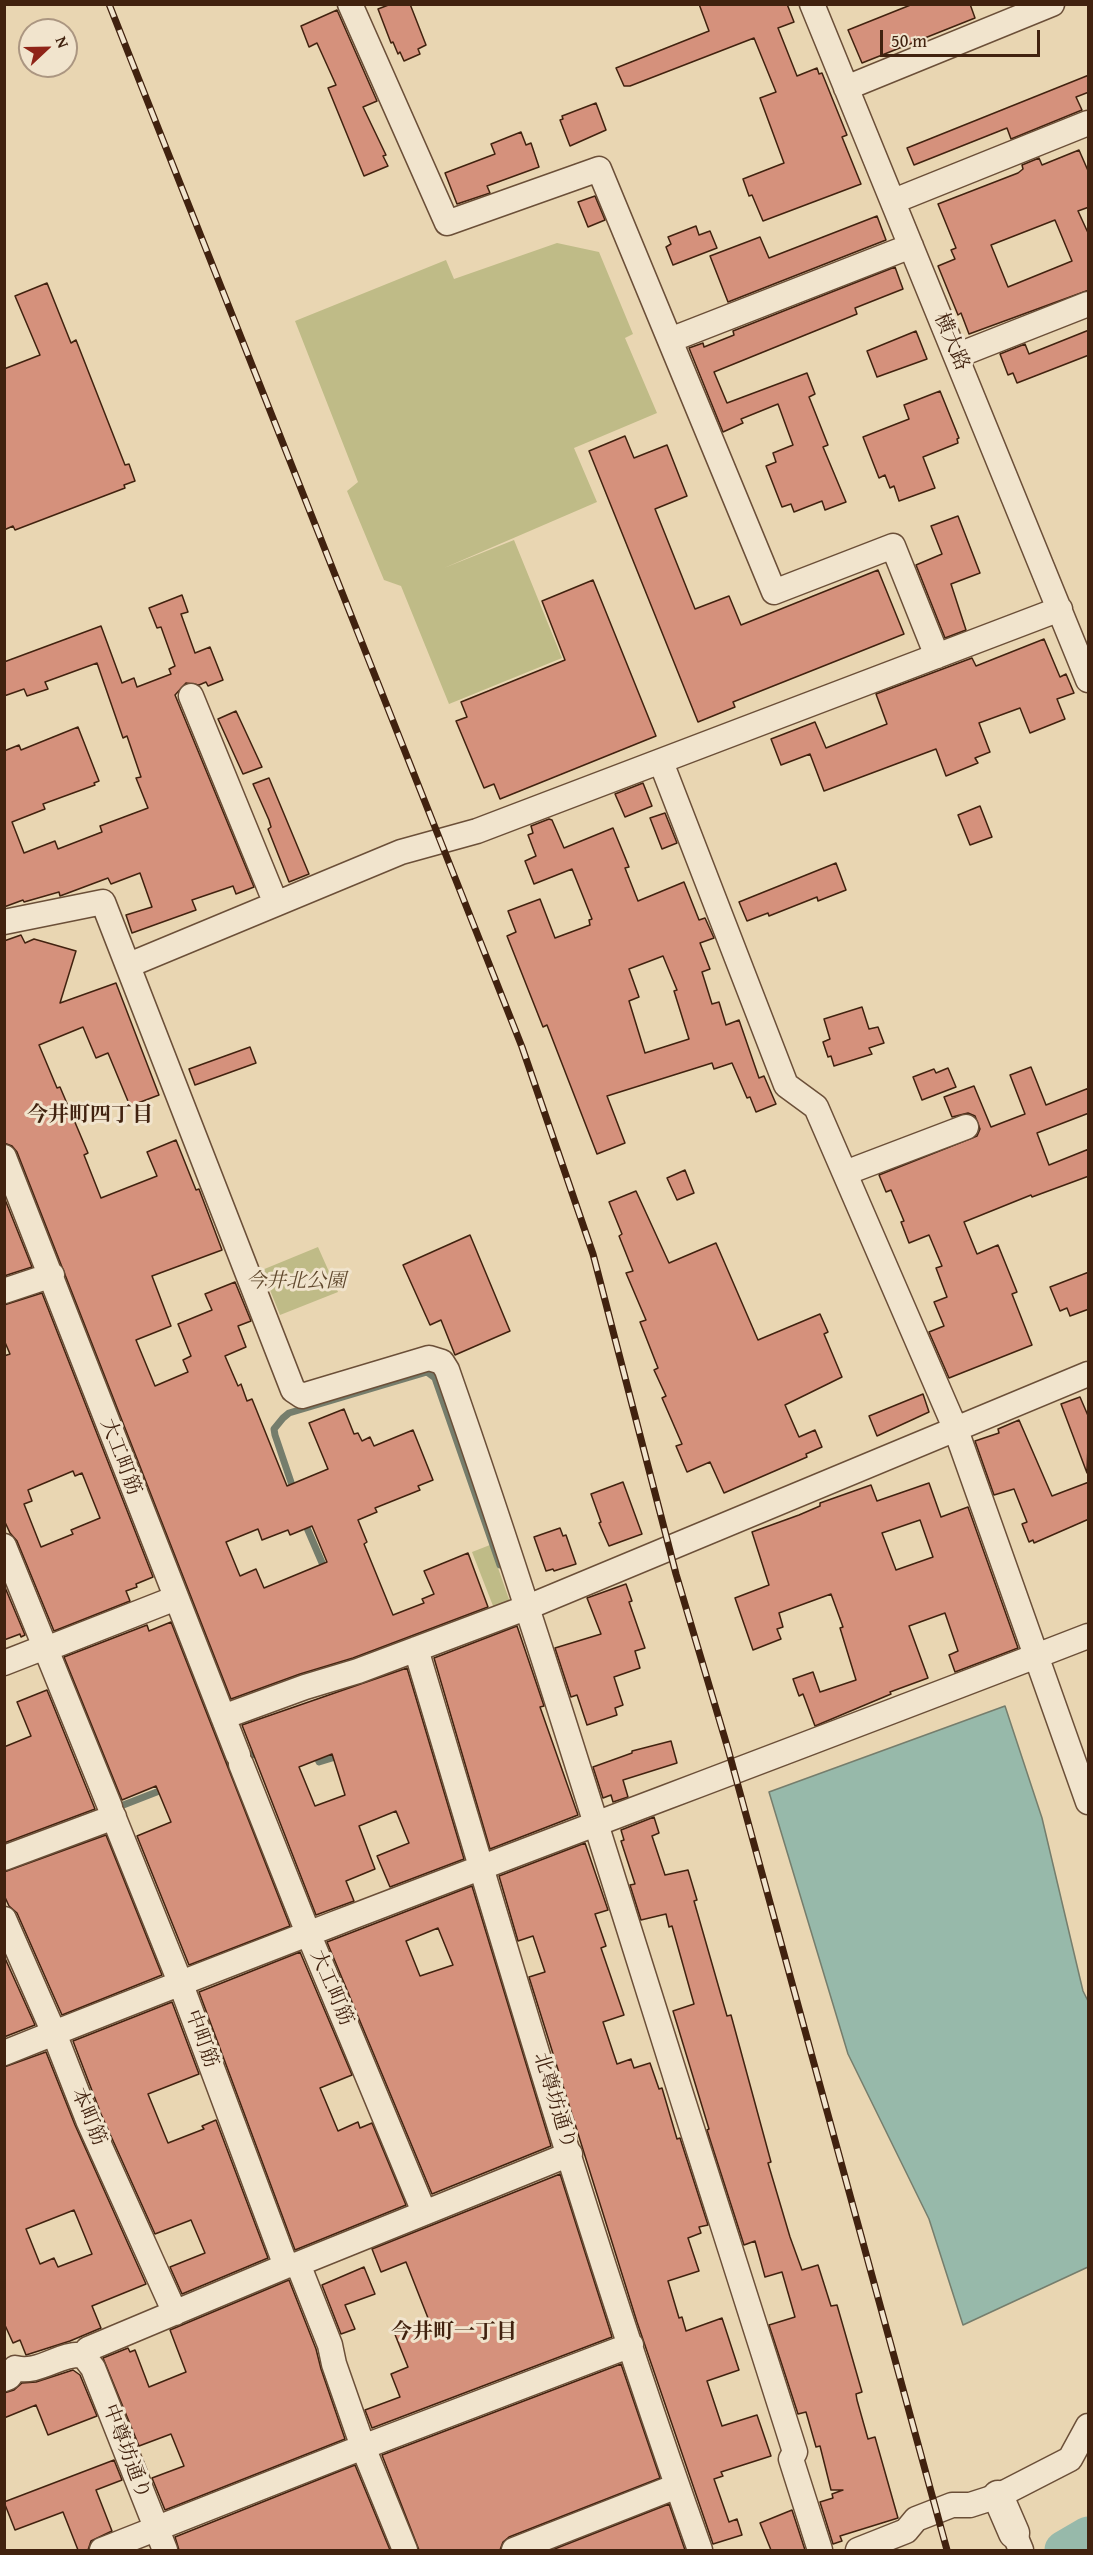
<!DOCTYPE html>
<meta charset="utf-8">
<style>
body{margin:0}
#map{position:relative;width:1093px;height:2555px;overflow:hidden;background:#e9d6b2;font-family:"Gentium Book Plus",serif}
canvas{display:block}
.frame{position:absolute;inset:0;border:6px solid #41220f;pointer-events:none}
.north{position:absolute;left:18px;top:18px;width:60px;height:60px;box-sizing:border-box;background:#f1e4cd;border:2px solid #ab9681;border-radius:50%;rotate:68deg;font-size:16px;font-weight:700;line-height:24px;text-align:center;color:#41220f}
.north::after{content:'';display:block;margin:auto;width:21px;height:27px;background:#8f2418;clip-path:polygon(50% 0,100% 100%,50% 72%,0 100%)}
.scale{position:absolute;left:880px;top:30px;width:160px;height:27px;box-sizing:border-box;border:3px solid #41220f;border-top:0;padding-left:8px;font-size:18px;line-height:21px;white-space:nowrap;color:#41220f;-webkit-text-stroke:4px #f1e4cd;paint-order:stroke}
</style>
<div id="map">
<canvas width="1093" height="2555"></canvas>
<div class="frame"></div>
<div class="north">N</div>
<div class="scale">50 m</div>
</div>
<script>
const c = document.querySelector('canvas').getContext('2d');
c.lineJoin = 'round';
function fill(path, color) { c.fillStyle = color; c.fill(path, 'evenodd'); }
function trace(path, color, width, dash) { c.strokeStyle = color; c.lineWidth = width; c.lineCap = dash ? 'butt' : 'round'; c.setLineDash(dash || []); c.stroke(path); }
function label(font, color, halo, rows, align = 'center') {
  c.font = font + ' "Gentium Book Plus","Noto Serif JP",serif'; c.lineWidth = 6; c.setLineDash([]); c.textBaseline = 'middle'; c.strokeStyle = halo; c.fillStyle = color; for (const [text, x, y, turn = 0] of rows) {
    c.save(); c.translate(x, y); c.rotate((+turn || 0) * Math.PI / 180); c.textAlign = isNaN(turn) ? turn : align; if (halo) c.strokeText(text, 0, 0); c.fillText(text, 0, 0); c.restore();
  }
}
fill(new Path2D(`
 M557,243L599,252L633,334L625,338L657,413L574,448L597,502L444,568L514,540L562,658L449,704L401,586L384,580L347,491L358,482L295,321L446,260L454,279Z
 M318,1247L338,1292L280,1315L262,1270Z
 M490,1545L511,1605L495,1611L472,1552Z`), '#bfbb87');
const water = new Path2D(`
 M1005,1706L1042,1818L1083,1991L1088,2001V2267L963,2325L929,2219L848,2054L769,1792Z`);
fill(water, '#97b9aa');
trace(water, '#757d6c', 1.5);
trace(new Path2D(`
 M294,1491L275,1435L274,1429L283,1418L289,1413L427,1372L435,1378L500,1565
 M304,1521L326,1572
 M316,1753L319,1762L342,1755
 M219,1768L262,1751
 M113,1809L167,1788`), '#757d6c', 7);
trace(new Path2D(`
 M1064,2550L1088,2536`), '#97b9aa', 39);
const building = new Path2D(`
 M391,4H410L426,45L418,49L420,54L404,61L400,52L398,54L393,42L391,43L378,9Z
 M699,4H787L794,22L778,28L797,76L817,68L819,74L822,73L847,135L842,137L861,184L763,221L752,195L749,196L743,179L784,163L760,98L776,92L754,38L630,86H624L616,68L709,31Z
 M913,4H970L975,18L862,63L848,30Z
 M337,10L377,101L363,107L386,155L383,156L388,166L364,176L328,88L336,85L317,43L309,47L301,26Z
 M1089,75V92L1076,97L1082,110L1011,139L1007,128L914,165L907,148Z
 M596,103L606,130L570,146L560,120L563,119L562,116Z
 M521,132L526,145L531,143L539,167L487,186L490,193L457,204L445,173L495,154L491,144Z
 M1079,150L1089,173V207L1078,211L1089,235V290L969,334L961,313L958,315L938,266L955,259L951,250L956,248L938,204L1018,173L1023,169L1022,165L1039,158L1042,165ZM1055,220L1072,261L1008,287L991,245Z
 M595,196L605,220L588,227L578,202Z
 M877,216L886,240L728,302L710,256L760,237L769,258Z
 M696,226L699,235L710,231L717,248L673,265L666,247L671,244L668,237Z
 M895,267L903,289L855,308L857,314L714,372L727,403L807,373L815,394L809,397L828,445L823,447L846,502L825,510L822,501L794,512L791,504L782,507L766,466L776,462L773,453L793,445L778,404L741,419L743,423L723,432L689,348L703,343L704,347L734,335L733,331Z
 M47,283L71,343L76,340L125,465L129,464L135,481L124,485L125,488L15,530L13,526L4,530V369L40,355L15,296Z
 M1089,330V355L1017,383L1013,373L1008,375L1000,354L1025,344L1029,354Z
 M916,331L927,359L877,377L867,351Z
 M940,391L959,438L957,439L958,443L923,457L935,488L899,501L894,486L890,488L885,475L879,478L863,437L909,419L904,405Z
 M625,436L634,458L667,445L687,496L655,509L695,609L729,596L741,625L878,570L904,634L733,702L735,707L698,722L589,451Z
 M958,516L980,573L951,584L966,630L945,638L916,565L942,554L931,526Z
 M593,580L656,736L500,799L494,784L484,788L456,721L467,717L461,702L565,660L542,601Z
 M182,595L188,612L181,614L195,653L210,647L223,680L208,686L206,682L199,685L186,683L175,695L254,887L236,894L233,886L192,900L196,910L132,933L126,915L152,907L140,873L111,884L108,878L60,896L59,892L24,902L23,900L4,907V751L19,745L21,750L78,727L99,781L94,783L95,785L43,804L45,809L12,822L24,853L55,841L58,849L102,832L100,826L148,808L136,778L141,777L127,736L123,738L97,663L45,682L48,689L27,696L24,689L4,696V662L101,626L122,683L134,678L137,687L171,674L169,669L175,666L161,627L157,628L149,608Z
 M1044,639L1060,677L1066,674L1074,693L1057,699L1065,719L1030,733L1020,708L979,723L990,752L975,758L978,763L946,776L936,749L824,791L810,754L781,765L771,739L815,722L826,748L887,724L876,694L972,658L976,666Z
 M236,711L262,767L243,774L218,719Z
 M269,778L309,874L289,882L268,829L271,827L269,820L253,784Z
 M643,783L652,806L625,817L615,794Z
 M980,806L992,837L970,845L958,815Z
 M665,813L677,843L662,849L650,818Z
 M549,819L552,820L564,848L613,828L629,867L625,868L638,901L684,882L699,920L705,918L714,938L700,943L710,969L702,972L712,1004L719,1002L726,1025L739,1020L759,1078L764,1076L776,1104L756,1112L750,1097L747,1098L732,1063L714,1069L712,1063L607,1096L625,1143L597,1154L547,1025L543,1027L507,936L516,932L508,911L540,899L555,938L590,925L589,920L592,919L572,869L534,884L525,861L536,856L528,835L533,833L531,826ZM663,956L677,990L674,991L689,1039L645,1053L629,1001L639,997L629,969Z
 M836,863L846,890L818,901L817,897L769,916L768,913L747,921L739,902Z
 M21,935L25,943L34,939L76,951L60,1003L116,983L159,1095L130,1106L108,1053L96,1058L83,1027L39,1045L57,1088L60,1087L88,1153L84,1155L101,1198L157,1176L147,1152L176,1140L196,1190L199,1189L222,1250L152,1276L171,1326L136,1340L155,1386L188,1372L183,1360L191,1356L178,1324L212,1310L205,1294L235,1282L251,1321L238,1326L246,1347L225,1356L238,1386L241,1384L247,1401L252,1399L287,1486L328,1469L309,1423L344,1409L354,1434L358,1433L362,1441L370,1437L374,1446L413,1430L433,1480L418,1486L420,1490L375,1508L377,1512L358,1520L367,1542L364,1544L393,1615L424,1603L422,1599L434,1594L424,1571L468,1553L488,1607L353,1658L300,1674L231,1699L17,1152L12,1146L4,1143V941ZM312,1526L327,1562L264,1588L256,1569L240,1576L226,1542L258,1529L262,1540L288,1530L290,1535Z
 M862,1007L869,1029L878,1027L884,1043L869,1048L872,1054L834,1066L831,1056L828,1057L823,1042L830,1039L824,1019Z
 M250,1047L256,1063L195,1085L189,1069Z
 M1031,1067L1046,1105L1089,1088V1113L1037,1133L1049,1165L1089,1149V1176L1032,1197L1031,1195L964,1222L977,1254L998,1245L1017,1292L1012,1294L1032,1345L949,1378L929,1332L944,1326L934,1302L947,1297L936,1268L942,1266L929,1235L909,1243L901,1222L904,1221L891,1190L886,1192L879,1175L977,1136L980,1129L975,1116L968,1113L952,1117L944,1097L974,1086L991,1127L1025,1114L1010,1075Z
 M948,1068L956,1087L922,1100L913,1077L934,1069L936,1073Z
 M685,1170L694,1193L677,1200L667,1178Z
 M636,1191L669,1263L716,1243L758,1340L820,1314L828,1332L824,1334L842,1377L785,1405L799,1437L815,1430L822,1447L806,1454L807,1457L724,1493L710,1462L687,1472L676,1446L682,1444L662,1398L666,1396L654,1370L658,1368L640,1322L646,1320L626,1273L633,1271L619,1236L622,1234L609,1202Z
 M4,1197L32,1267L4,1276Z
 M470,1235L510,1331L455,1355L441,1320L430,1325L403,1265Z
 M1089,1272V1309L1070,1316L1067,1308L1060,1311L1050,1287Z
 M42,1293L153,1577L136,1584L137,1587L126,1591L130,1601L54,1631L17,1541L10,1533L4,1520V1356L10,1354L4,1340V1305ZM73,1471L75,1476L82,1473L100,1518L71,1530L73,1534L41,1547L24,1504L32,1501L28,1490Z
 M923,1394L929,1412L877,1436L869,1416Z
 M1080,1397L1089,1418L1087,1473L1061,1404Z
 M1019,1420L1052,1496L1089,1482V1519L1034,1543L1033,1540L1029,1542L1022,1524L1027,1522L1014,1489L994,1495L975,1441L999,1433L998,1429Z
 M623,1482L642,1534L609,1546L599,1523L601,1522L591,1494Z
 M929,1483L941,1517L968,1507L1018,1648L955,1672L949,1655L958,1651L945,1613L909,1626L928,1678L890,1692L891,1694L815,1726L803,1694L799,1696L793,1679L813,1672L820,1692L856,1680L840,1628L843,1627L831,1594L779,1613L783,1627L777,1629L781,1639L753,1650L735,1598L769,1585L752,1532L799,1515L820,1506V1503L871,1485L877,1501ZM920,1520L933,1557L896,1570L882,1533Z
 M560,1528L563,1536L566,1535L576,1564L554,1571L553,1569L546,1571L534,1537Z
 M626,1584L632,1601L629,1602L645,1648L635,1651L640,1668L614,1677L623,1705L615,1708L617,1715L587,1725L577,1695L571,1697L555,1648L601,1634L587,1598Z
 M4,1585L25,1635L21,1637L20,1634L4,1640Z
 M171,1622L290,1926L189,1965L137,1836L171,1822L156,1786L122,1800L64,1657L147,1625L149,1631Z
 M517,1626L544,1706L540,1707L578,1815L490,1849L434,1658Z
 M407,1668L464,1859L390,1887L377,1856L409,1843L396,1811L359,1826L375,1869L346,1881L354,1901L316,1915L242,1725ZM332,1754L345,1795L315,1806L299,1767Z
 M47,1690L95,1809L4,1843V1747L31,1736L17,1702Z
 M671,1741L677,1763L623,1780L628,1797L613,1802L611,1795L603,1798L593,1767L632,1753V1751Z
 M654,1817L659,1833L652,1836L665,1875L688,1870L697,1900L694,1901L727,2016L731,2015L771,2162L768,2163L790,2237L802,2270L818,2265L831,2306L837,2305L862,2392L856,2394L857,2400L868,2439L875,2437L898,2518L840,2536L842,2541L833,2544L820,2502L833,2498L832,2494L843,2490H831L820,2446L816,2447L806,2412L798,2414L769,2325L795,2317L782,2272L765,2277L755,2241L744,2245L707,2130L709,2129L673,2011L694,2004L672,1926L669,1927L666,1914L641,1920L630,1885L635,1884L621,1841L624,1840L621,1830Z
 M106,1835L162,1975L62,2015L17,1913L9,1906L4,1895V1872Z
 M585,1843L608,1910L595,1914L606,1946L601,1948L624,2015L603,2022L617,2064L631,2059L634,2068L650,2063L659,2089L662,2088L677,2139L680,2138L708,2225L699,2227L701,2233L688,2238L699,2271L668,2281L679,2318L682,2317L686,2331L722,2318L739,2370L707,2381L722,2426L757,2415L771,2456L721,2472L723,2476L714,2479L729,2522L737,2519L742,2535L713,2544L637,2322L529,1977L545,1972L533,1936L518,1941L499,1876Z
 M472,1886L551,2146L432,2194L327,1942ZM438,1928L453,1965L420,1976L406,1941Z
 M300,1952L352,2075L320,2088L338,2131L358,2122L360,2128L372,2123L406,2205L295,2250L199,1992Z
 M4,1956L35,2025L4,2037Z
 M172,2002L199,2074L148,2094L168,2143L204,2129L202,2126L216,2120L268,2258L182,2294L170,2267L205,2253L191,2220L155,2234L101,2114L73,2041Z
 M46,2052L75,2125L146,2284L92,2306L101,2328L70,2341L26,2355L20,2340L13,2343L4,2323V2067ZM74,2210L92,2254L58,2267L54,2258L40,2264L26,2229Z
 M560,2174L612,2337L372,2428L365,2410L400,2397L391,2374L408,2367L394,2332L428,2318L406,2262L381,2272L372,2249Z
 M364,2267L375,2294L345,2305L355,2329L341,2334L322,2285Z
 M289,2280L316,2349L321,2369L345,2439L165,2510L152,2478L184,2466L171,2434L139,2446L103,2358L128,2348L130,2352L135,2350L149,2387L186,2372L170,2330Z
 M621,2364L660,2478L509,2537L503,2542L500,2550H419L382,2455Z
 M73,2370L80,2375L97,2416L48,2435L36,2405L4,2418V2393L14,2390L22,2383L36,2382Z
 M114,2460L122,2480L96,2490L112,2531L91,2541L88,2550H78L63,2512L15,2530L4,2502Z
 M355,2465L390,2550H179L175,2537Z
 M669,2504L685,2550H552Z
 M792,2510L805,2550H771L760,2523Z`);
fill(building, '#d5917c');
trace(building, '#41220f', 1.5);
const minor = new Path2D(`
 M350,4L447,223L599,169L774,592L893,546L937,656
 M812,4L1088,680
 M846,88L1052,4
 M894,201L1088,123
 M670,340L911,246
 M956,356L1088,304
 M191,696L276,904
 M661,762L786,1085L816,1107L956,1430L1088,1802
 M4,922L103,902L293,1390L302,1396L429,1358L442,1362L447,1370C510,1550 567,1731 624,1913C680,2093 738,2272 795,2452L791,2459L820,2550
 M129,965L401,852L477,831L1060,609
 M4,1157L238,1755
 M845,1173L966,1127
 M4,1291L52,1275
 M4,1546L110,1807
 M46,1649L176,1598
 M416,1649C506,1950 594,2254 700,2550
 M4,1663L45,1647
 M223,1717L305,1687L358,1671L528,1607L1088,1374
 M241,1764L308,1933L424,2212
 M112,1813L180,1982L286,2266
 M4,1858L114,1817
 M4,1919L54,2033L88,2120L175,2313
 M4,2053C364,1909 727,1776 1088,1636
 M298,2264L330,2345L334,2364L363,2447L405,2550
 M83,2355L93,2368L165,2550
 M4,2379L9,2377L15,2368C38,2375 61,2352 83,2355L88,2349L286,2266L298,2264L570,2154
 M1014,2533L1021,2550
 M102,2550L363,2447L631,2345
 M514,2550L677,2486
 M858,2550L906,2531L916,2519L952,2505H970L998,2496L1070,2459L1088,2426`);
const tertiary = new Path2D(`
 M998,2496L1014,2533`);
trace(minor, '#6b4f38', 27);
trace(tertiary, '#6b4f38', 33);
trace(minor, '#f1e4cd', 24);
trace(tertiary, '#f1e4cd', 30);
const rail = new Path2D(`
 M109,4L522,1047L593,1254L676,1574L728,1749L947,2550`);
trace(rail, '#41220f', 7);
trace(rail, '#f1e4cd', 4.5, [14]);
label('20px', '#41220f', '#f1e4cd', [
 ["横大路",951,342,67],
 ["大工町筋",120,1457,69],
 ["大工町筋",331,1988,67],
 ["中町筋",201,2039,70],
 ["北尊坊通り",554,2101,73],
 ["本町筋",88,2117,67],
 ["中尊坊通り",126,2452,69]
]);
label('italic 20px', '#60482d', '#f1e4cd', [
 ["今井北公園",296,1282]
]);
label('bold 21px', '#41220f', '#f1e4cd', [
 ["今井町四丁目",90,1116],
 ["今井町一丁目",454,2333]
]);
</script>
